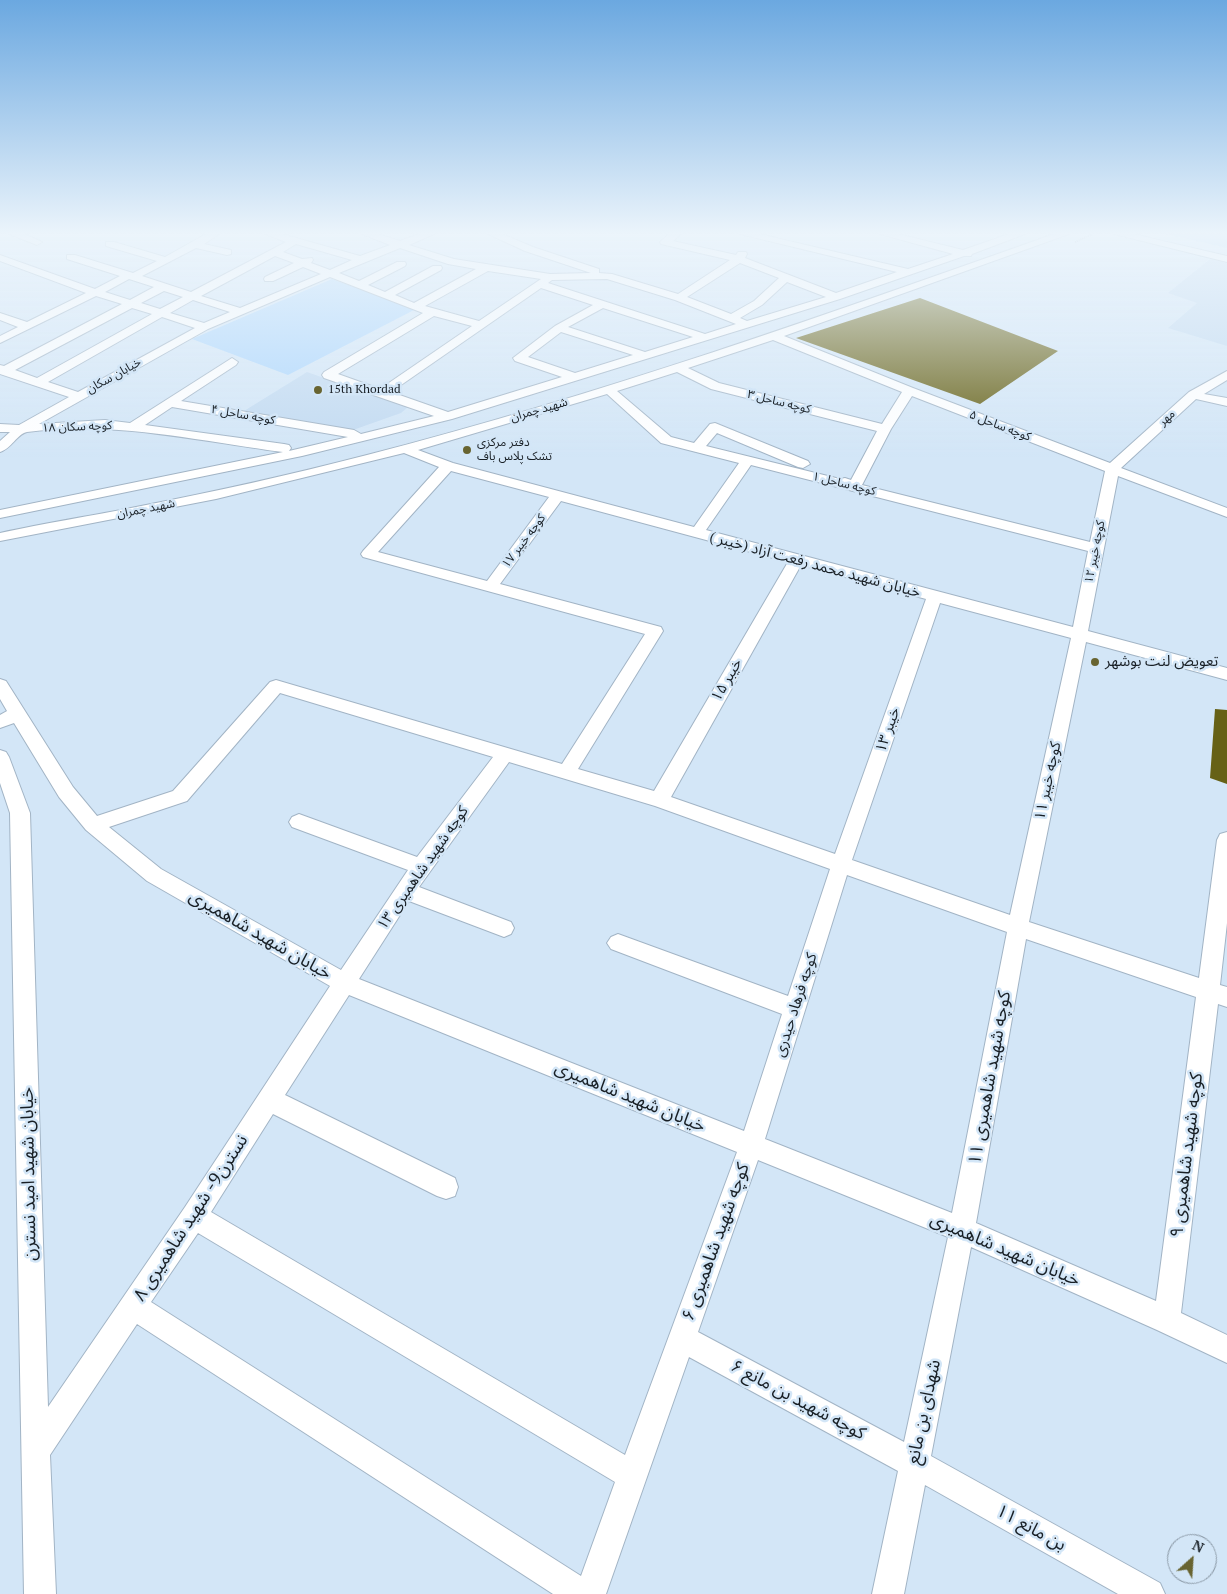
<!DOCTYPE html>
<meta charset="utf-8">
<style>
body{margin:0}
#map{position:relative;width:1227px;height:1594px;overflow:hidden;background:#d3e6f7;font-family:"PT Serif",serif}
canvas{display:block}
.north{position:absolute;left:1167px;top:1534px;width:50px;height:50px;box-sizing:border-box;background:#d3e6f7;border:1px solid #8896a3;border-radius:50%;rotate:26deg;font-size:14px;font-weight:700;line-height:20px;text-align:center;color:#181f25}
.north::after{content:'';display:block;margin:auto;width:18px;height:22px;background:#686431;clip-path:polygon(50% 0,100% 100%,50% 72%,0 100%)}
</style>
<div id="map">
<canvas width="1227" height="1594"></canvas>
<div class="north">N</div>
</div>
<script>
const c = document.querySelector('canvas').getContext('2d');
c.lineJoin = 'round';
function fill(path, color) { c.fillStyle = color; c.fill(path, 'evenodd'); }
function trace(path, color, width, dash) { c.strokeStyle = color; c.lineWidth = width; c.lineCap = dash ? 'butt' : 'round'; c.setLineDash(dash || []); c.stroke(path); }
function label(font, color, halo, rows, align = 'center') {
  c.font = font + ' "PT Serif","Noto Sans Arabic",serif'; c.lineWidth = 5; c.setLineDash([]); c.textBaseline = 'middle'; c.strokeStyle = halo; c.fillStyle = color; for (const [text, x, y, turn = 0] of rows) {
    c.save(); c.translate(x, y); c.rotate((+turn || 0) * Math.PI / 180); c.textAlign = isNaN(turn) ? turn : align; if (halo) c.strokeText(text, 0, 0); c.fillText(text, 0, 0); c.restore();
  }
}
fill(new Path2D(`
 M1210,259L1227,263V346L1168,328L1197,303L1168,293Z
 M307,372L408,407L401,413L353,430L244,411Z`), '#c2daf1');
fill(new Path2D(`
 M1166,234H1227V248Z
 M332,279L416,309L288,375L192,339Z`), '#acd6fd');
fill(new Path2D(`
 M920,298L1058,351L980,404L796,338Z
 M1215,709L1227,710V784L1210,778Z`), '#666116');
const minor = new Path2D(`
 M9,234H24L42,242L37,245Z
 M206,234H219L204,244L231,250V254L227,255L196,248L142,276L191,292L286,242L265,234H282L360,256L390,245L362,234H378L400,241L419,234H434L409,245L454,259L550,274L591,273L525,251L488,234H502L533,247L599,269V273L612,274L678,294L730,260L661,244L660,242L669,234H681L673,241L736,255L738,252H746L747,254L745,258L836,293L897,272L740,234H759L908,269L953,254L880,234H898L963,250L1009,234H1025L972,254L971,256H964L840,299L452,419L302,456L0,518V510L283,452C199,441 112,420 27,432C17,434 11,449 0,452V441L10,432H0V424L19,425L69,397L0,374V365L4,366L122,304L96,296L0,343V336L18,327L0,320V313L27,322L86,293L0,261V255L95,289L120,276L67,259V255H75L133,273L157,261L106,246V242H114L165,257ZM296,244L352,260L330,270L311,263L313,260L312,258L302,259L283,252ZM400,248L448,264L476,269L414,303L395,295L441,270L442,268L441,266H433L385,292L368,285L405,266L406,264L405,262H397L359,281L339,273ZM275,256L294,263L265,277L264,279L265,281H273L303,267L321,274L240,308L201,296ZM740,263L779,278L754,301L731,314L687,297ZM488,271L541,279L479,321L425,306ZM330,277L423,313L324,372L322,375L324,378L434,416L361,434L354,430L181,401L236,365L238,362L232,358L130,423L105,420L39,424L208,329ZM129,279L154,287L130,300L105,292ZM607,279L675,300L736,324L705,334L548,283L552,280ZM787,282L826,297L747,321L740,318L762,305ZM541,288L593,305L555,326L513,358L515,361L562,377L448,412L391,392ZM164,291L183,297L160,309L141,303ZM193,300L230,312L204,323L170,313ZM132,308L152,314L37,378L15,370ZM603,308L693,337L645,352L568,327ZM434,316L472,326L380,389L338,374ZM162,317L195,328L78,392L48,382ZM561,332L633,355L575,373L528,357ZM172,407L348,437L289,451L291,448L289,445L284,444L145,425Z
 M1054,234H1069L784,336L913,388L1110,463L1189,392L1227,371V380L1204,394L1227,398V406L1196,399L1121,468L1227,508V517L1118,476L1088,631L1227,668V680L1086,642L1029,922L1199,978L1217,840L1220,834L1227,832V923L1220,985L1227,987V1007L1218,1004L1181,1313L1227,1335V1363L1157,1330L971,1247L931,1456L1160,1583L1165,1594H1118L925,1485L904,1594H872L898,1471L689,1357L606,1594H553L137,1324L50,1455L56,1594H24L10,813L0,783V750L6,752L9,757L30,813L48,1407L185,1207L330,986L147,881L86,830L59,797L14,723L0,728V715L7,711L0,699V679L6,681L73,787L97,816L173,791L270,682L276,680L562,764L645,634L363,557L361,554L363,551L439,467L404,453L216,499L0,541V533C45,523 91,516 136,507C213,492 290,475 367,455C600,395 826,315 1054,234ZM773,340L902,392L882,424L719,383L688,368ZM677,372L711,389L877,431L851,480L845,478L840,479L706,446L717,433L798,467L803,468L810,464L808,461L715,423L710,424L694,443L671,437L617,391ZM607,394L661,443L739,463L694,527L453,463L418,450ZM912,396L1105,471L1090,542L862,485L891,429ZM751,465L1088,551L1073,627L706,530ZM451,471L549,497L487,581L378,552ZM561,501L788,562L654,791L578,769L663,631L661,627L500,584ZM801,565L926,599L835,854L671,797ZM940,603L1071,638L1010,915L852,860ZM280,693L493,757L417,857L299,814L292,817L289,822L292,827L408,870L341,970L161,869L109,827L187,801ZM509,762L655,806L830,869L788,996L618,934L611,937L607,943L611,949L782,1014L744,1131L359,979L409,901L504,937L511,934L514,928L511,922L419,887ZM847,875L1007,932L952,1213L765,1139ZM1026,939L1196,997L1156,1301L976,1223ZM349,995L737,1152L625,1455L211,1212L273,1114L437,1196L446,1199L455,1196L458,1187L455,1178L285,1095ZM758,1160L948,1237L904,1442L698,1332ZM198,1233L615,1482L581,1576L151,1302Z
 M1114,234H1133L1227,256V262Z`);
trace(minor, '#a2b4c5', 2);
trace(new Path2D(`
 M1075,242L1093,234`), '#7a8793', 2, [1, 1]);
fill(minor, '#fff');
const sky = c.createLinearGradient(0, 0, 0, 457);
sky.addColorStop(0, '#6ba8e0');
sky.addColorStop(0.51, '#ebf4fb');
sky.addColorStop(1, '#ebf4fb00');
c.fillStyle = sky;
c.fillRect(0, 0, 1227, 457);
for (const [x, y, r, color] of [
 [318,390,5,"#686431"],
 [467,450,5,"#686431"],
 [1095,662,5,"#686431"]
]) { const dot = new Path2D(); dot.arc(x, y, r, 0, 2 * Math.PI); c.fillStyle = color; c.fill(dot); trace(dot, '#d3e6f7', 2); }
label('12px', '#181f25', '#d3e6f7', [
 ["خیابان سکان",114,376,-29],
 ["کوچه ساحل ۳",779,402,14],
 ["شهید چمران",539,410,-16],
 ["کوچه ساحل ۴",243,415,10],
 ["مهر",1167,418,-42],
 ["کوچه ساحل ۵",1000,426,21],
 ["کوچه سکان ۱۸",77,427,-2],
 ["کوچه ساحل ۱",844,484,14],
 ["شهید چمران",146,509,-11],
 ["کوچه خیبر ۱۷",524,541,-53],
 ["کوچه خیبر ۱۲",1095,552,-79]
]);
label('12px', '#181f25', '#d3e6f7', [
 ["15th Khordad",328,390],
 ["دفتر مرکزی",477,443],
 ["تشک پلاس باف",477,457]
], 'left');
label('15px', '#181f25', '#d3e6f7', [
 ["( خیبر) خیابان شهید محمد رفعت آزاد",815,565,15],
 ["خیبر ۱۵",727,680,-60],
 ["خیبر ۱۳",888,730,-71],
 ["کوچه خیبر ۱۱",1048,781,-78],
 ["کوچه شهید شاهمیری ۱۳",423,868,-55],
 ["کوچه فرهاد حیدری",796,1005,-72]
]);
label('15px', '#181f25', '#d3e6f7', [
 ["تعویض لنت بوشهر",1105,662]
], 'left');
label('18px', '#181f25', '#d3e6f7', [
 ["خیابان شهید شاهمیری",260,935,30],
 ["کوچه شهید شاهمیری ۱۱",990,1078,-80],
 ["خیابان شهید شاهمیری",630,1097,22],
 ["کوچه شهید شاهمیری ۹",1187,1155,-83],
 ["خیابان شهید امید نسترن",29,1174,-91],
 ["نسترن9- شهید شاهمیری ۸",191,1218,-57],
 ["کوچه شهید شاهمیری ۶",716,1242,-70],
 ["خیابان شهید شاهمیری",1005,1250,23],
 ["کوچه شهید بن مانع ۶",798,1400,28],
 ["شهدای بن مانع",924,1412,-78],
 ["بن مانع ۱۱",1031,1528,29]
]);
</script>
